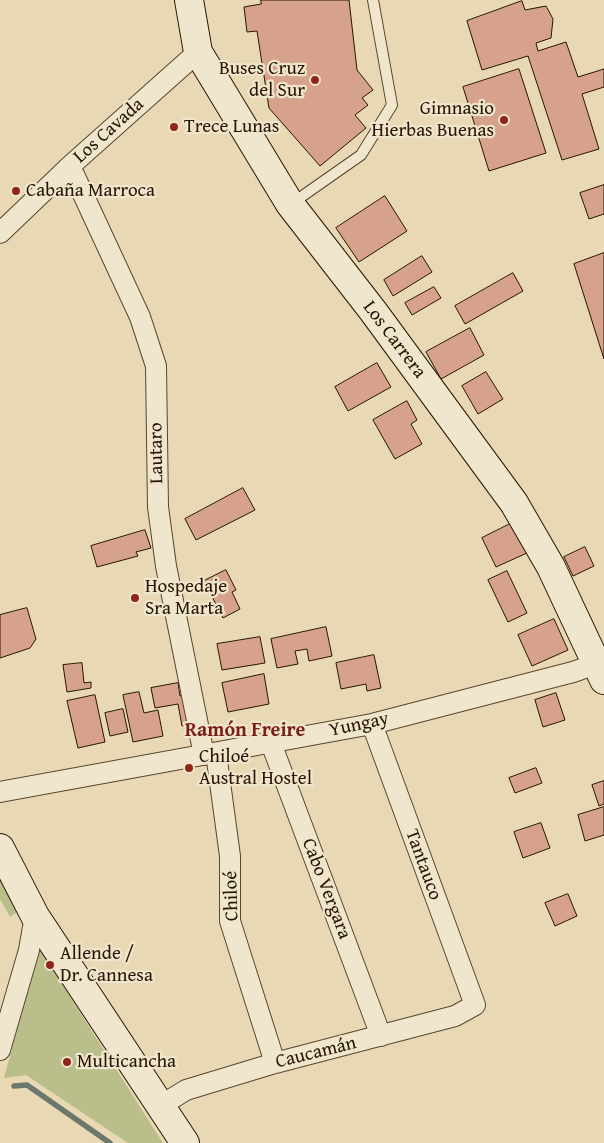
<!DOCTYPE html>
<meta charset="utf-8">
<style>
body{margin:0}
canvas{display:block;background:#e8d8b3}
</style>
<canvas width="604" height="1143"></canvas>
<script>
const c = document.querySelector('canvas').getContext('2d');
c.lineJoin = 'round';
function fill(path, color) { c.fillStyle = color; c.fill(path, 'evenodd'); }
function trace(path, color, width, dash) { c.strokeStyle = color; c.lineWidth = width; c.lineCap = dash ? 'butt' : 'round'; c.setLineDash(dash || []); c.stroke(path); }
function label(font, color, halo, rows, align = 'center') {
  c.font = font + ' "Gentium Book Plus",serif'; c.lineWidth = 4.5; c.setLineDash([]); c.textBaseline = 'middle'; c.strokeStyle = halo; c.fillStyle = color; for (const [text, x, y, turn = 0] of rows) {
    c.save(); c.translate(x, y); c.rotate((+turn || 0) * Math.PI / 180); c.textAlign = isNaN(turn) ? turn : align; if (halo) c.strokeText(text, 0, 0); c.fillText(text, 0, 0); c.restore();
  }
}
fill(new Path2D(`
 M0,856L24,907L10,917L0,899Z
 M39,948L163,1143H128L26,1075L4,1078Z`), '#babe8a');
trace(new Path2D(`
 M14,1086L27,1085L110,1143`), '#6c776d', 5.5);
const building = new Path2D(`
 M261,0H349L357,70L373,90L362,98L368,105L355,115L366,128L320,166L269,108L257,31L247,32L244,7L261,4Z
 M522,1L525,10L546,6L553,19L551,38L536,43L538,51L566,42L578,77L604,69V87L582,94L599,149L562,160L528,56L482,70L467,21Z
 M519,69L546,153L489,171L463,87Z
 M604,185V214L589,219L580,193Z
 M385,196L407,231L359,262L336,228Z
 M604,253V359L574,264Z
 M422,256L432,272L393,296L384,280Z
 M513,273L523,291L465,324L455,306Z
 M434,287L441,298L412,315L405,303Z
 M470,328L484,355L441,379L426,352Z
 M377,363L391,387L348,411L335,387Z
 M486,372L503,399L478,414L462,386Z
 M407,401L417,420L411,424L422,444L395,459L373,420Z
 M243,488L255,510L196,540L185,519Z
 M512,523L527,553L496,567L482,538Z
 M145,530L151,548L136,552L138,556L97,567L91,546Z
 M585,547L594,566L573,576L564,557Z
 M226,570L236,590L232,592L240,609L223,618L204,581Z
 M507,571L527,613L508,622L488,580Z
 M27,608L36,639L30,648L0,658V615Z
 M554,619L568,650L532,666L518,635Z
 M326,627L332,656L309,661L307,649L295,651L298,664L277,668L271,639Z
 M260,637L265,663L222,670L217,644Z
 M374,655L381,688L367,691L366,684L341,689L336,663Z
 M82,663L84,683L91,682V688L67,692L63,665Z
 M264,674L269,704L228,712L222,683Z
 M178,683L180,696L185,694L191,724L182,726L178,704L155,708L151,688Z
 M139,692L144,713L158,710L163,736L133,742L123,695Z
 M556,693L565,720L543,727L535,700Z
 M95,695L105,742L78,748L67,701Z
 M123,709L128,732L110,736L105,713Z
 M536,768L542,783L515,793L509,778Z
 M604,781V804L599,806L592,785Z
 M604,807V835L585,841L578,815Z
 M541,823L550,848L523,858L514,832Z
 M568,894L577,916L555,926L545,903Z`);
fill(building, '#d6a28c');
trace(building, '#281502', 1);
const lane = new Path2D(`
 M291,204L361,155L392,105L373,0`);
const street = new Path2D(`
 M70,166L140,317L156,366L158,507L166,566L204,755
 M0,233L70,166L198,52
 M271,743L381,1036
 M216,753L230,856V921L275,1063
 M0,792L372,724L573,672L596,664
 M0,1050L29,950L35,916
 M160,1106L186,1090L275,1063L455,1016L475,1005L372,724`);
const secondary = new Path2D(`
 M189,0L198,52L290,204L373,311L514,503L551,567L604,680
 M0,848L35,916L185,1143`);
trace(lane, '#58462e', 12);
trace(street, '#58462e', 22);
trace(secondary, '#281502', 30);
trace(lane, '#f0e6ce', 10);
trace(street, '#f0e6ce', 20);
trace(secondary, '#f0e6ce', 28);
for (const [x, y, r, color] of [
 [315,80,5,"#8f2418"],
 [504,120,5,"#8f2418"],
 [174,127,5,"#8f2418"],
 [16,191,5,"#8f2418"],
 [135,598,5,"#8f2418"],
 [189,768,5,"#8f2418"],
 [50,965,5,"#8f2418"],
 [67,1062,5,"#8f2418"]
]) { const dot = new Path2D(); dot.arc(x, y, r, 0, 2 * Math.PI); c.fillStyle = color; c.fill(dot); trace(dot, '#f0e6ce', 2); }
label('19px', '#281502', '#f0e6ce', [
 ["Buses Cruz",305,69,"right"],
 ["del Sur",305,91,"right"],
 ["Gimnasio",494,109,"right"],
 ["Hierbas Buenas",494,131,"right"],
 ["Trece Lunas",184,127],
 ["Cabaña Marroca",26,191],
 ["Hospedaje",145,587],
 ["Sra Marta",145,609],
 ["Chiloé",199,757],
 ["Austral Hostel",199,779],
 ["Allende /",60,954],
 ["Dr. Cannesa",60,976],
 ["Multicancha",77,1062]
], 'left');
label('19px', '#281502', '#f0e6ce', [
 ["Los Cavada",109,131,-42],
 ["Los Carrera",394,340,53],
 ["Lautaro",157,453,-91],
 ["Yungay",359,725,-12],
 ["Tantauco",423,865,70],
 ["Cabo Vergara",326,889,69],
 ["Chiloé",232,896,-92],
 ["Caucamán",316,1053,-14]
]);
label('bold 20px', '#7a1f14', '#f0e6ce', [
 ["Ramón Freire",245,731]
]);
</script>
